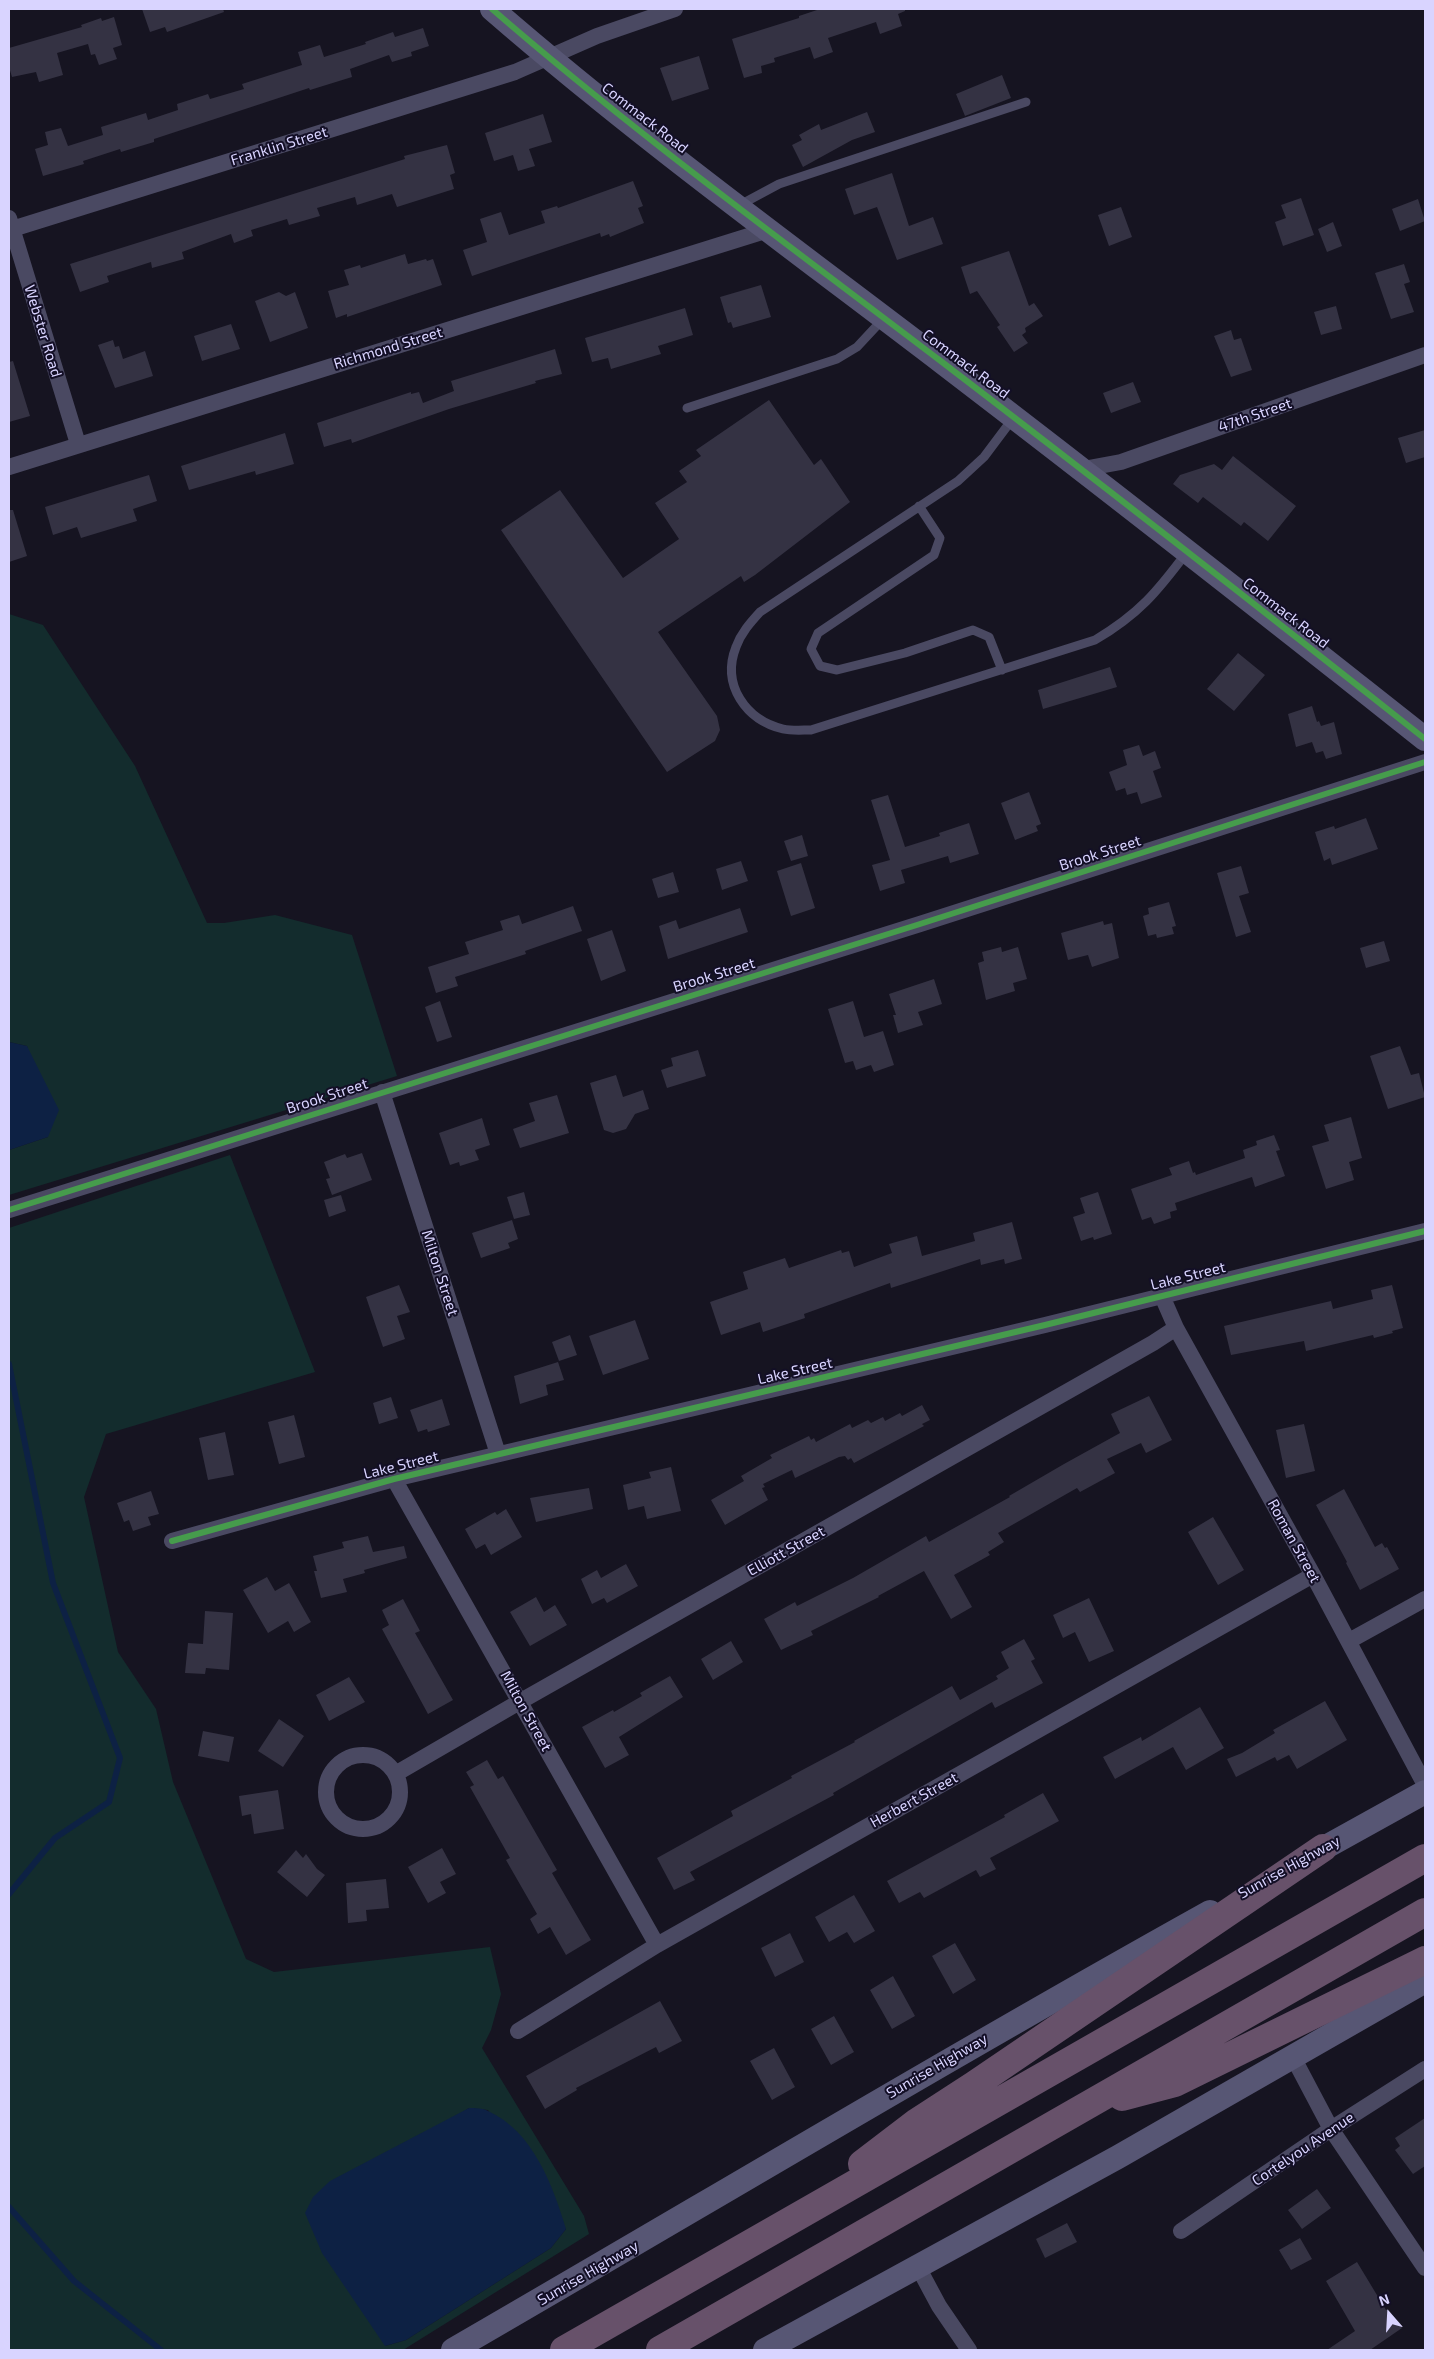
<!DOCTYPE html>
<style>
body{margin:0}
#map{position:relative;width:1434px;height:2359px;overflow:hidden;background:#161421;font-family:"Exo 2",sans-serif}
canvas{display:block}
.frame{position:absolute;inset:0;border:10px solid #d9d4ff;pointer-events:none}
.north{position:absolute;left:1364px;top:2289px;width:50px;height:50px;-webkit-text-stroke:4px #130f26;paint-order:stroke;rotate:341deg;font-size:14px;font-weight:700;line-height:20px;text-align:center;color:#d9d4ff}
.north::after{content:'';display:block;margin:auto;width:18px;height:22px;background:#d9d4ff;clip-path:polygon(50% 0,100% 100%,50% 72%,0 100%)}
</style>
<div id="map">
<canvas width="1434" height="2359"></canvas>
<div class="frame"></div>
<div class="north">N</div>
</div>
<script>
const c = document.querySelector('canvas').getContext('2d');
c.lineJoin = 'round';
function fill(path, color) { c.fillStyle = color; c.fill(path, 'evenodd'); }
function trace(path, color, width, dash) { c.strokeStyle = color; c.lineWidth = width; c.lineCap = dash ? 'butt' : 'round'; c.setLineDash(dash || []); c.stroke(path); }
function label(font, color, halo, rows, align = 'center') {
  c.font = font + ' "Exo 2",sans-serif'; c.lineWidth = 4; c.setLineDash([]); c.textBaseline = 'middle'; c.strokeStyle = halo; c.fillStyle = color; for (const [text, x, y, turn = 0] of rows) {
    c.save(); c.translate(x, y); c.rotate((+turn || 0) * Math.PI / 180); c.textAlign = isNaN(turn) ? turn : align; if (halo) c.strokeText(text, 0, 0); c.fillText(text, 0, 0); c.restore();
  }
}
fill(new Path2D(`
 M9,614L43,625L135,766L207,923H224L275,915L352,935L397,1076L9,1195V1150L48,1137L27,1046L9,1042Z
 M230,1155L315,1372L106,1434L84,1497L118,1652L156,1709L173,1782L246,1959L274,1972L490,1947L501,1994L491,2030L482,2048L584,2216L589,2234L403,2350H9V1228ZM469,2108L488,2110L566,2229L551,2248L406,2340L385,2346L463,2112Z`), '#132c2d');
fill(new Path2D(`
 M9,1042L27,1046L59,1110L48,1137L9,1150Z
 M469,2108C475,2108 483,2108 488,2111C533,2131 553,2186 566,2229L551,2248L406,2340L385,2346L322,2253L305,2213L313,2197L330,2181Z`), '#0d2144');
trace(new Path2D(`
 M9,1364L53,1583L120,1758L109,1802L55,1838L9,1894
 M9,2207L74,2281L161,2350`), '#0d2144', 6);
fill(new Path2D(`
 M142,9H223L224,12L167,32L165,27L150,32Z
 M820,9H905V11L898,14L902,26L880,34L876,22L828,38L833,52L814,59L810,47L774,58L775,62L761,66L762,73L744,78L732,39L799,18V16Z
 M114,17L122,45L113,48L117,59L99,65L95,54L91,55L88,44L57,53L63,75L39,82L36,72L12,77L9,67V48L82,27L81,25L101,18L102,21Z
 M423,28L429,46L411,52L412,56L392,62L389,55L350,69L352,77L310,90L309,88L154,139V142L121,152L120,149L83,161L84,164L43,176L35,149L48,145L45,132L61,128L68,146L103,135L101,127L146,113L148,120L178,110L177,104L202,96L208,94L210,99L244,89L242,84L302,65L298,52L320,45L324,57L366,44L365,42L393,32L395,37Z
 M699,56L709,89L672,101L660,68Z
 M1002,75L1011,98L965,116L956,94Z
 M867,112L875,132L852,140L803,167L792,145L802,140L799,135L819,124L821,130Z
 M543,114L552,142L529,149L535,166L518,171L513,155L494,161L485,133Z
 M447,145L455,173L450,175L454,189L397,207L392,194L357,205L355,197L317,208L320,216L289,225L287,219L251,230L253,236L234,243L231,234L182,252L184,259L152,268L151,262L126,270L107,276L109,282L80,292L70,264L405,159L404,156Z
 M892,173L909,226L933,217L943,244L897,260L877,207L854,215L845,189Z
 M633,181L643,206L638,208L644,223L610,237L609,234L601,237L600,233L472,276L463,250L487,242L480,219L501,212L509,235L545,223L541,211L557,206L558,208Z
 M1301,198L1314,235L1283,246L1275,222L1286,218L1281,205Z
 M1418,199L1425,221L1400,231L1392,209Z
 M1121,207L1132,237L1109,246L1098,215Z
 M1333,222L1342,246L1327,252L1318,229Z
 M1009,251L1029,306L1034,303L1043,316L1025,328L1026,332L1022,335L1028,343L1014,352L997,327L1000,325L977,291L970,294L961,267Z
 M405,254L408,264L426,259L427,261L433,259L442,285L347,317V314L336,318L328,291L349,285L344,270L360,265L361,268Z
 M1404,264L1410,282L1404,284L1414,312L1391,319L1375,273Z
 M761,285L771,317L733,328L731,322L728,323L720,297Z
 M279,292L286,296L295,292L308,328L270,342L255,301Z
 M1336,306L1342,329L1321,335L1314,312Z
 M685,308L693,335L658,346L661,354L611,369L608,358L592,362L585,338Z
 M231,324L240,349L202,361L194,336Z
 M1231,330L1234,340L1241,338L1252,370L1231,377L1214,336Z
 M113,340L115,347L119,346L123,359L145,351L153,376L115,388L98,345Z
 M555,349L562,374L535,381L536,383L449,409L352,443L351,439L324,447L317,423L411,392V394L419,392L423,403L454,391L451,381Z
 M13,361L30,416L9,422V362Z
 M1133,382L1141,402L1111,413L1103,393Z
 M769,400L814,465L821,459L850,502L755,575L744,582L741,576L658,632L717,716L720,730L715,741L667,772L501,530L560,490L623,578L679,539L655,503L687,482L679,471L701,456L696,450Z
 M1425,430V457L1406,463L1398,438Z
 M285,433L294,464L256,475L255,471L189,490L181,466Z
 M1233,456L1296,506L1268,541L1244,522L1241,526L1203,497L1198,503L1173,484L1180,475L1214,464L1222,470Z
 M149,475L157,501L133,509L137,521L81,538L77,527L53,535L45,507Z
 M9,510H13L27,556L9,562Z
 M1238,653L1265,675L1234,711L1207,689Z
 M1110,667L1117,687L1043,709L1038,690Z
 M1312,706L1317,722L1319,721L1321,726L1334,722L1342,754L1326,759L1323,751L1316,753L1312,742L1296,747L1288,714Z
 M1139,745L1143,756L1155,751L1161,768L1153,771L1162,797L1141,804L1137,792L1127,795L1125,788L1116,791L1109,772L1127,765L1123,750Z
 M1029,792L1041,824L1036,826L1038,831L1015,840L1001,803Z
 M888,795L905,847L940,836L939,833L969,823L979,854L950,863L948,856L901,870L905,883L880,891L872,865L890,860L871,800Z
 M1366,818L1378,849L1332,865L1330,858L1324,861L1315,832L1334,826L1335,829Z
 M802,835L808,856L791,861L784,841Z
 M741,861L748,881L722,890L716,869Z
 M801,863L815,908L791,916L777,871Z
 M1241,866L1249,893L1239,896L1251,932L1236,937L1217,873Z
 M673,872L679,892L658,898L652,879Z
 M1169,902L1176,926L1172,927L1174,934L1157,938L1156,934L1148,936L1143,916L1149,914L1148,908Z
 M573,906L582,931L525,951L526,954L455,977L458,986L436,993L428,967L469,954L465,942L503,930L500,921L519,915L522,924Z
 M740,908L748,932L668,959L659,926L676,920L679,929Z
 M1103,921L1104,925L1112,923L1119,958L1092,967L1088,955L1068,960L1061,933Z
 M612,930L626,971L601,981L587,939Z
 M1384,941L1390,961L1366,968L1360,948Z
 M1001,947L1002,952L1018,947L1027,979L1013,983L1015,991L986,1000L978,963L984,961L982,952Z
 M934,979L942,1004L918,1012L923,1025L898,1033L893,1015H896L889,994Z
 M440,1001L452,1037L437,1042L425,1007Z
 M853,1001L864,1037L883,1031L894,1065L874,1072L871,1065L856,1070L853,1061L845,1063L828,1009Z
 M1400,1046L1411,1075L1419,1073L1425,1097L1388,1109L1370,1056Z
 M698,1050L706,1076L667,1088L661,1070L673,1066L671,1058Z
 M616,1075L623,1097L643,1090L649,1109L635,1114L626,1129L613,1133L604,1130L590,1083Z
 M557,1095L569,1133L520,1148L513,1129L535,1121L529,1103Z
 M1351,1117L1362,1158L1349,1162L1354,1180L1326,1189L1312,1146L1329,1141L1324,1125Z
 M482,1118L490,1145L475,1150L479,1160L460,1166L459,1162L450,1165L439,1133Z
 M1274,1135L1280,1150L1276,1151L1285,1176L1255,1187L1252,1177L1175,1203L1177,1210L1170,1212L1171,1218L1154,1224L1151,1217L1142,1220L1131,1189L1172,1175L1169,1168L1189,1161L1193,1173L1195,1172L1196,1175L1245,1158L1243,1150L1257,1145L1256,1141Z
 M362,1153L372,1180L332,1195L326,1179L330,1178L324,1162L345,1154L347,1158Z
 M524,1192L530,1215L514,1219L507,1197Z
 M1098,1192L1112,1234L1094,1240L1093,1237L1081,1241L1073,1217L1085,1213L1080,1198Z
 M341,1195L346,1211L329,1217L324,1200Z
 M512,1220L518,1239L508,1243L510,1248L481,1258L472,1233Z
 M1012,1222L1022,1259L1005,1264L1004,1259L981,1265L980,1259L891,1288L890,1283L804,1314L805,1318L763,1332L760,1322L721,1335L710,1302L748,1289L743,1272L785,1258L789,1268L841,1250L842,1253L849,1251L854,1267L892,1253L889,1244L917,1236L922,1256L975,1241L973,1233Z
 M399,1285L410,1312L397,1316L405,1339L383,1347L366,1297Z
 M1392,1285L1403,1328L1392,1331L1393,1333L1374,1338L1373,1335L1306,1351L1304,1341L1231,1355L1224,1326L1331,1301L1333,1309L1373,1299L1371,1290Z
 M635,1320L649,1359L603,1375L589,1336Z
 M570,1335L577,1355L559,1361L552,1342Z
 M558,1362L564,1380L546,1385L548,1395L520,1404L514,1376Z
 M1149,1396L1172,1440L1146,1453L1141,1443L1107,1459L1115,1473L1080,1492L1077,1488L998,1533L1004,1542L988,1552L990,1555L954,1575L972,1607L951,1619L924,1571L878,1596L879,1597L811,1631L813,1635L781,1650L764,1619L795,1602L797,1606L853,1578L926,1536L929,1542L1010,1497L1009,1496L1064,1464L1120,1433L1111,1414Z
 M391,1397L398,1418L379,1424L373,1403Z
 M442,1399L450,1425L428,1432L427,1429L418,1432L410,1410Z
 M922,1405L930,1420L922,1424L924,1426L854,1463L851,1458L848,1460L845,1456L839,1457L795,1478L792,1470L763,1484L765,1487L762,1488L768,1500L725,1525L711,1500L744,1481L741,1476L772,1458L770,1455L809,1436L811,1440L814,1438L816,1442L850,1424L852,1428L868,1420L871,1423L883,1417L885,1421L900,1413L902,1416Z
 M294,1415L305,1457L279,1464L268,1422Z
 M1304,1424L1315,1471L1286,1478L1276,1430Z
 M225,1432L234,1475L208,1480L199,1438Z
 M671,1467L681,1511L647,1519L644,1506L628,1510L623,1485L651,1478L649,1472Z
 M589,1488L593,1509L536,1522L530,1498Z
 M1344,1489L1375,1547L1382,1543L1385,1548L1387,1547L1399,1569L1360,1590L1346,1563L1347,1562L1316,1505Z
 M151,1491L159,1514L148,1517L151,1525L133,1531L129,1520L124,1522L117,1503Z
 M506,1509L522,1537L491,1555L485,1544L476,1549L465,1529L495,1512L497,1515Z
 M1213,1517L1244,1570L1218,1585L1188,1532Z
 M368,1536L373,1552L404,1546L407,1558L364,1570L365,1573L343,1579L347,1592L321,1598L314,1571H317L313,1556L344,1548L342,1542Z
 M626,1564L638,1586L607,1603L604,1598L592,1604L581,1579L597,1570L601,1578Z
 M267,1577L275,1591L289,1583L311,1622L294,1632L288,1621L268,1633L243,1590Z
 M536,1597L544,1612L555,1605L567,1625L530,1646L510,1612Z
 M1089,1598L1114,1651L1089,1662L1075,1632L1063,1638L1053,1615Z
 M403,1599L420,1631L415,1633L453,1700L428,1714L382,1629L389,1625L382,1610Z
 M205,1611L233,1613L229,1670L206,1668L205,1674L185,1673L188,1643L203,1644Z
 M1024,1639L1035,1659L1031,1661L1043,1683L995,1708L992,1702L833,1793L834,1795L690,1872L695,1880L674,1890L657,1858L733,1816L731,1811L792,1778L791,1776L855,1742L854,1741L952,1686L960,1700L998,1679L996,1676L1009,1668L1001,1652Z
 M731,1641L743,1662L713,1680L701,1659Z
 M670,1676L683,1697L619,1737L629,1755L605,1768L582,1727L613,1710L614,1712L642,1696L640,1693Z
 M349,1677L365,1702L329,1721L316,1695Z
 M1325,1701L1347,1740L1297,1769L1289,1755L1277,1761L1275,1757L1236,1777L1227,1759L1242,1753L1275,1733L1273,1730Z
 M1200,1707L1224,1748L1186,1770L1173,1747L1115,1779L1103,1757L1141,1737L1142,1741Z
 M279,1719L304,1736L283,1767L258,1751Z
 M203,1731L234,1737L229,1762L198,1756Z
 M487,1760L498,1779L503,1776L557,1870L552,1873L591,1940L566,1955L550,1927L538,1934L530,1919L537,1914L506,1860L510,1858L470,1787L474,1785L466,1772Z
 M278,1790L284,1829L254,1834L251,1814L242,1816L239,1796Z
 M1043,1793L1059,1821L990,1858L996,1869L980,1877L976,1870L924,1898L920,1892L899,1903L887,1881L1005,1817L1004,1815Z
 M442,1848L456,1874L440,1882L446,1893L428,1903L408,1867Z
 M296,1850L303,1858L306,1854L317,1869L325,1875L307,1897L277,1872Z
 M386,1879L389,1908L366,1910L367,1921L348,1923L346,1883Z
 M854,1895L875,1931L854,1943L847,1932L829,1942L815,1917Z
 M790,1933L804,1962L775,1977L761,1948Z
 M955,1943L976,1980L953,1994L932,1956Z
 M893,1976L915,2016L892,2029L870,1990Z
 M660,2001L682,2041L659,2053L656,2047L576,2088L577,2090L545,2109L526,2076Z
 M834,2016L854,2052L831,2065L811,2029Z
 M774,2048L795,2087L772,2100L750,2061Z
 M1425,2118V2166L1413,2174L1395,2150L1400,2146L1395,2138Z
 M1317,2189L1331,2208L1302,2229L1288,2210Z
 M1067,2223L1077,2242L1045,2258L1036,2239Z
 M1300,2238L1312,2259L1291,2270L1279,2250Z
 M1357,2262L1386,2310L1388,2309L1402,2328L1370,2350H1327L1355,2331L1326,2281Z`), '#343243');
trace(new Path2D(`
 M738,206L779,184L1026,102
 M687,408L837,359L857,347L884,318
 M1014,417L984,457L958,481L760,612C750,623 741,633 736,647C721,685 746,720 783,729C792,731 802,730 811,730L1095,640C1139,614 1157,592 1187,552
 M919,506L940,538L934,555L818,633L811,649L820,666L837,670L905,653L973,630L989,637L1002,670`), '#4a4962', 9);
trace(new Path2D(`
 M9,218L78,444
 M9,230L515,72L597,36L675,9
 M9,467L768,230
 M1083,469L1121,462L1425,355
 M382,1092L498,1454
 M9,1210L920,924L1425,762
 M1162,1296L1176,1328L1313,1575L1425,1785
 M394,1479L657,1945
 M172,1541L394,1479L1045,1325L1425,1231
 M1349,1641L1425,1599
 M326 1792a37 37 0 1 1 74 0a37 37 0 1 1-74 0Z
 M397,1773L521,1701L1153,1343L1176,1328
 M518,2031L657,1945L1313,1575
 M1293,2057L1331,2129L1425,2268
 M1181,2231L1331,2129L1425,2069
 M917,2265L939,2306L969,2350`), '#4a4962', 16);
trace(new Path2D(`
 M492,9C636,134 790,246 942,362C1104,486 1265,612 1425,739
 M1306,1858L1425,1792
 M453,2350C705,2204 955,2054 1210,1912
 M765,2350L1118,2157L1425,1981`), '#575674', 24);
trace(new Path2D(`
 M1122,2097L1175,2083L1425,1960
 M862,2164L917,2122L974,2085L1323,1848
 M564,2350L1425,1858
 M660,2350L1425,1912`), '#67516a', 28);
trace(new Path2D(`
 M492,9C636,134 790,246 942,362C1104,486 1265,612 1425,739
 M9,1210L920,924L1425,762
 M172,1541L394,1479L1045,1325L1425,1231`), '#469c4c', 6);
label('15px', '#d9d4ff', '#130f26', [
 ["Commack Road",645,118,38],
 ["Franklin Street",279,146,-17],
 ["Webster Road",43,331,73],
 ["Richmond Street",388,348,-17],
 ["Commack Road",966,364,37],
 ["47th Street",1255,415,-19],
 ["Commack Road",1286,613,38],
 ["Brook Street",1100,853,-18],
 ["Brook Street",714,975,-17],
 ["Brook Street",327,1096,-18],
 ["Milton Street",440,1273,72],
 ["Lake Street",1188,1276,-14],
 ["Lake Street",795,1371,-13],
 ["Lake Street",401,1465,-14],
 ["Roman Street",1294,1541,61],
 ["Elliott Street",786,1551,-29],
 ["Milton Street",526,1711,61],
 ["Herbert Street",914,1800,-29],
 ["Sunrise Highway",1289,1867,-29],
 ["Sunrise Highway",937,2066,-30],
 ["Cortelyou Avenue",1303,2149,-34],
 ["Sunrise Highway",588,2273,-30]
]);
</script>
